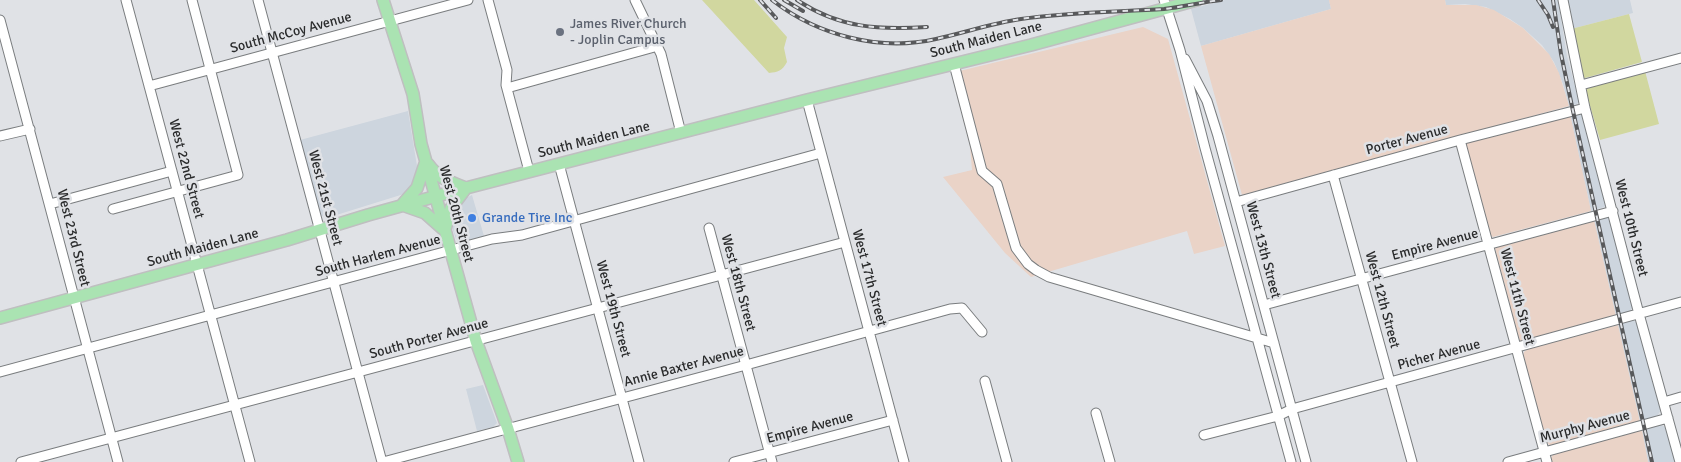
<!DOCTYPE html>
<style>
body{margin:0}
canvas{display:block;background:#e0e2e6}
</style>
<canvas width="1681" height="462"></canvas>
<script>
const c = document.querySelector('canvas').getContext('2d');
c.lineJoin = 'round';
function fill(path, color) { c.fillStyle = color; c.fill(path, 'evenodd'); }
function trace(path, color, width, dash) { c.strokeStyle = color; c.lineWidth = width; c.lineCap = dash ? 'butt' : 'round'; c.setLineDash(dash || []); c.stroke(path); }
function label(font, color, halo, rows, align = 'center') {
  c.font = font + ' Signika,sans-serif'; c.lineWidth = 5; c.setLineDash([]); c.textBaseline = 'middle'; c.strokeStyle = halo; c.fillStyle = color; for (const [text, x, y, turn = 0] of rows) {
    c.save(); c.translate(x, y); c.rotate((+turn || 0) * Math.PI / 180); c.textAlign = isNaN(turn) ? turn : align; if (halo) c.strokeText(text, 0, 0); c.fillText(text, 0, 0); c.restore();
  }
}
fill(new Path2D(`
 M1225,0H1329L1331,9L1201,46L1191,9Z
 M1445,0H1558L1567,56L1579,102L1577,104L1569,106L1563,84L1554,62L1542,45L1523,28L1510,19L1486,7L1465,4L1446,5Z
 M1567,0H1630L1633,13L1571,29Z
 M408,111L418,172L416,181L407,193L330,217L322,216L319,209L300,140Z
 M1583,113L1607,204L1604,207L1591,211L1570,114Z
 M472,195L484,236L461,242L456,239L452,228L453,213L462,200Z
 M1606,217L1611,219L1633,306L1630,312L1616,316L1594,220Z
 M1633,320L1639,325L1662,408L1658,415L1640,422L1618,325Z
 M483,385L497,423L493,427L477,431L466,389Z
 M1660,425L1666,427L1668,432L1676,462H1648L1642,430Z`), '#cdd5de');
fill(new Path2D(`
 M1329,0H1445L1446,5H1476L1494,10L1523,28L1549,54L1559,73L1569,106L1242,195L1201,46L1331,9Z
 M1143,27L1168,39L1225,246L1194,254L1187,231L1031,277L1005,253L943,177L972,170L970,146L951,73Z
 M1570,114L1591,211L1493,237L1490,235L1466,144L1468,142Z
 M1594,220L1616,316L1521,342L1519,339L1495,248L1497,246Z
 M1618,325L1640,422L1550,446L1547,442L1523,356L1524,352L1528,349Z
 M1642,430L1648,462H1552L1551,458L1553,454Z`), '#ead3c7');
fill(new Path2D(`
 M702,0H754L787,37L784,48L787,62C782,71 778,72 769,73Z
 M1629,14L1642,62L1585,78L1583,77L1571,29Z
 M1645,71L1659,124L1600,140L1586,92L1587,87Z`), '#d1d79f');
const minor = new Path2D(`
 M126,0L250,462
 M258,0L382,462
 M488,0L507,70L506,85L529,171
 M635,0L661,54L681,133
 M1164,0L1180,50L1205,148L1291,462
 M1563,0L1585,108L1639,314L1680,462
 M0,20L118,462
 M1185,59L1207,101L1218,136L1306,462
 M954,64L982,171L997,184L1016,248L1028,264L1036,270L1049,277L1274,343
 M1581,85L1681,58
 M149,86L468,0
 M507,88L658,46
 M807,100L904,462
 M0,136L30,129
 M1460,140L1547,462
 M559,164L639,462
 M1333,175L1412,462
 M1236,202L1460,140L1585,108
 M50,204L172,171
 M113,209L238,175L192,0
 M709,228L772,462
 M1264,305L1613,211
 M0,372L492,239L522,235L821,153
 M985,381L1007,462
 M1664,402L1681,397
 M1096,413L1110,462
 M1204,435L1278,416L1292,409L1681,302
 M21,462L845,242
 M383,462L746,365L950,309L962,308L982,332
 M734,462L893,420
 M1508,462L1668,418`);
const major = new Path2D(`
 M383,0L413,94L421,144L476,341L508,429L518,462
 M428,164C438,178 450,182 466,188L451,208L445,229
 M402,205L417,188L425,164
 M405,206L425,213L443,229
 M0,318L287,240L368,215L466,188L807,100L1031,45L1197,0`);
trace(minor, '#7a7d7f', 11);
trace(major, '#bfbfc0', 14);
trace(minor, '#fff', 9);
trace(major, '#aae3b2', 11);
const rail = new Path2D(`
 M760,0L776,18
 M772,0C817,35 879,52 936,39C964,33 992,23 1021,19C1068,12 1117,12 1164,9C1183,7 1202,2 1221,0
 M784,0L803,11
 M797,0C839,28 878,30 927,27
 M1538,0L1548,15L1553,27
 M1553,0L1561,54L1573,111L1652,462`);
trace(rail, '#58595b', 4);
trace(rail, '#e0e2e6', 2, [5.5]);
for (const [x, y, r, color] of [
 [560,32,5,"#6b7280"],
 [472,218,5,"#3f7fe0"]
]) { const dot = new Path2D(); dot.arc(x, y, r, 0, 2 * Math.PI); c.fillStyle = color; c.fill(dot); trace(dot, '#e0e2e6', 2); }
label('14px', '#5b616d', '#e0e2e6', [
 ["James River Church",570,24],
 ["- Joplin Campus",570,40]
], 'left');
label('14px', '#2a2b2c', '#e0e2e6', [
 ["South McCoy Avenue",291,33,-15],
 ["South Maiden Lane",986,40,-14],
 ["South Maiden Lane",594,140,-14],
 ["Porter Avenue",1407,140,-15],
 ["West 22nd Street",186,169,75],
 ["West 21st Street",325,198,75],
 ["West 20th Street",456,214,75],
 ["West 10th Street",1631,228,76],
 ["West 23rd Street",73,238,76],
 ["Empire Avenue",1435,245,-15],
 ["South Maiden Lane",203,248,-15],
 ["West 13th Street",1263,250,75],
 ["South Harlem Avenue",378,256,-15],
 ["West 17th Street",869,278,75],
 ["West 18th Street",738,283,75],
 ["West 11th Street",1517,297,75],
 ["West 12th Street",1382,300,75],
 ["West 19th Street",613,309,75],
 ["South Porter Avenue",429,339,-15],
 ["Picher Avenue",1439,355,-15],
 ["Annie Baxter Avenue",684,367,-15],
 ["Murphy Avenue",1585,427,-15],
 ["Empire Avenue",810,428,-15]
]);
label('14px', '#366cbe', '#e0e2e6', [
 ["Grande Tire Inc",482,218]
], 'left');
</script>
